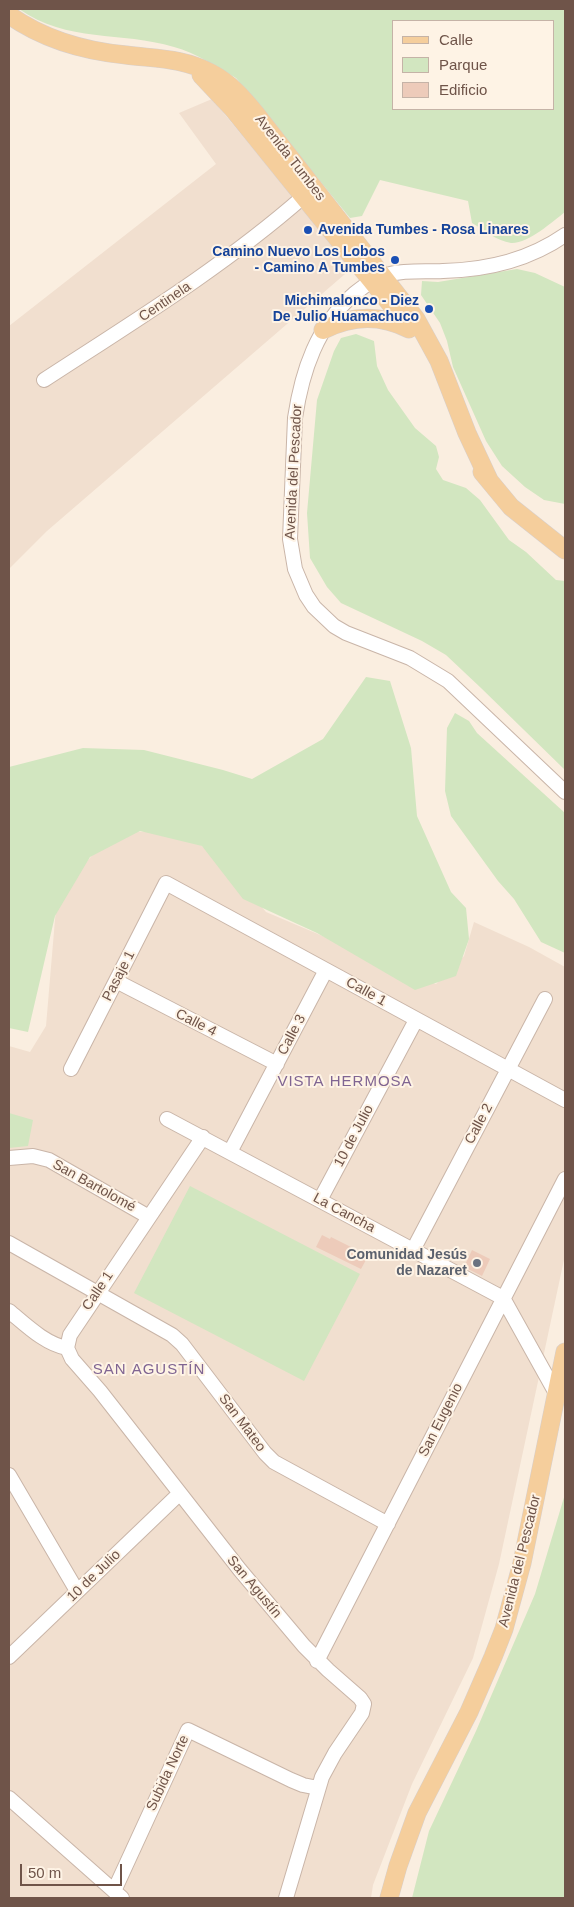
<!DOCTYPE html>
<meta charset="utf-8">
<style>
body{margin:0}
#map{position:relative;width:574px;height:1907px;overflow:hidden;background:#faeee0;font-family:Arial,sans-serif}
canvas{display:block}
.frame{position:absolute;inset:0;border:10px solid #6f5449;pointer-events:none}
.legend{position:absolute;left:392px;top:20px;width:162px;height:90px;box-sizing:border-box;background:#fef3e5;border:1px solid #c5b3a7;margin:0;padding:6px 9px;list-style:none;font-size:15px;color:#6f5449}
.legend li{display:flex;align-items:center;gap:10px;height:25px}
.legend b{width:25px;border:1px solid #c5b3a7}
.scale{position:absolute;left:20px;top:1864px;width:102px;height:22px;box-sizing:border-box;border:2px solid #6f5449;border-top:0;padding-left:6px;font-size:15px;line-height:18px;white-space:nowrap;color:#6f5449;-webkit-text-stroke:4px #fef3e5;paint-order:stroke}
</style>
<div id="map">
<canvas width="574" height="1907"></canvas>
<div class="frame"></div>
<ul class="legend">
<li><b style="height:6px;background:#f5ce9c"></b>Calle</li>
<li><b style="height:14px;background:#d2e6c0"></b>Parque</li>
<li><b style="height:14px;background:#edcbba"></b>Edificio</li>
</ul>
<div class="scale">50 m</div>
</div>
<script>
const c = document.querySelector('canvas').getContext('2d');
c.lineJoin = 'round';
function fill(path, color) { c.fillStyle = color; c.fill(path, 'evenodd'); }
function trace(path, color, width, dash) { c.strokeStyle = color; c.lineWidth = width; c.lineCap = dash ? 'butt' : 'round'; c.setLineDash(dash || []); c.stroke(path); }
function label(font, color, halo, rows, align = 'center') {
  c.font = font + ' Arial,sans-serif'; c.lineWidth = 4; c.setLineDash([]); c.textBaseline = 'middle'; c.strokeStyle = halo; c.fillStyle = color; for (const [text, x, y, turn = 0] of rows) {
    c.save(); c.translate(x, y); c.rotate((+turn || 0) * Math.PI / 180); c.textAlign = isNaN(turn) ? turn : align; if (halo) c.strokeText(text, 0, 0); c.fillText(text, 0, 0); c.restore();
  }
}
fill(new Path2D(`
 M212,99L352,268L47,531L9,569V326L216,164L179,113Z
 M114,830L179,834L219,855L266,912L436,984L464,956L474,922L529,947L565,967V1255L499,1564L473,1658L412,1784L373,1885L371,1898H9V1046L30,1052L46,1026L57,896Z`), '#f1dfcf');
fill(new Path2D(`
 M19,9H565V212C552,222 528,244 511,243C497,241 484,230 472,223L468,201L380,180L362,216L350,218L236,78C217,67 196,53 174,47C121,31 67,43 19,9ZM393,21H553V109H393Z
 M517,269L535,273L565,287V504L544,500L525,487L502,466L486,441L453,367L447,341L440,323L421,295L422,281L438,282Z
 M356,334L374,341L377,366L388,390L415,428L436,446L439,457L436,469L443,480L466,488L480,500L509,540L526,552L556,580L565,581V770L481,688L446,655L422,641L341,603L327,587L310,558L307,513L317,400L334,351L341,338Z
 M366,677L390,681L411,748L417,816L451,892L466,908L469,939L456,976L415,990L317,933L243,899L202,846L140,831L90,857L55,916L28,1032L9,1028V767L83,748L144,750L223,770L252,779L323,739Z
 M455,713L469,721L477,733L565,813V953L541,942L514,899L498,881L451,816L445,791L447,728Z
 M9,1113L33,1120L28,1146L9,1148Z
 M190,1186L360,1274L304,1381L134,1293Z
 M565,1494V1898H412L429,1831L476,1731L535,1594Z`), '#d2e6c0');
fill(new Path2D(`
 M322,1235L330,1239L331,1237L359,1251L358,1253L367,1258L361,1269L316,1247Z
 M472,1250L490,1259L482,1276L464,1267Z`), '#edcbba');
const minor = new Path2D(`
 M565,235C529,260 487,270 443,271C426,272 407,270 390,274C376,277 365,285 354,294C317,326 302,371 295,418L290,539L295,569L306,595L314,607L334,626L346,633L410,658L448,681L565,792
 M44,380C133,322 223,267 303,197
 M116,981L277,1064
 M71,1069L166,883L565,1100
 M167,1119L503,1298L557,1395
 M203,1137L70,1335L67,1348L72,1359L100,1391L240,1570L304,1646L328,1670L360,1698L364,1704L362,1713L335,1753L322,1777L286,1898
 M230,1152L326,970
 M9,1158L33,1156L49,1160L149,1217
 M320,1200L416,1020
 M9,1243L172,1335L182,1344L265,1453L274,1462L388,1524
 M413,1250L545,999
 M9,1311C26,1325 45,1344 67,1348
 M9,1475L77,1591
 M9,1657L179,1494
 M317,1661L565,1179
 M9,1798L122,1898
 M114,1891L188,1730L291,1780L303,1785L318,1788`);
const major = new Path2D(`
 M9,15C43,39 84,51 126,55C157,59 183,58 211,73C230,83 243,98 256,114L416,319L439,361L467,433L489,480
 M201,75L233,109L393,307
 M323,330C352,315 380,314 409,329
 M482,472L511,507L565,550
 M389,1898L398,1866L417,1813L469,1712L493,1657L504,1629L522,1563L565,1352`);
trace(minor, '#c9b5a8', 16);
trace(major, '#d7cfcc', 19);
trace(minor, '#fff', 14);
trace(major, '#f5ce9c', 18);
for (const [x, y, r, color] of [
 [308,230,5,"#1a4fb4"],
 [395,260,5,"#1a4fb4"],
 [429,309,5,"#1a4fb4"],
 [477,1263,5,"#6b7280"]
]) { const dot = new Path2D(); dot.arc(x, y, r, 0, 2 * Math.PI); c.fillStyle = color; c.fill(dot); trace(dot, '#fef3e5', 2); }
label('14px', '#6f5449', '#fef3e5', [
 ["Avenida Tumbes",290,158,52],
 ["Centinela",165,302,-34],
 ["Avenida del Pescador",294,472,-87],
 ["Pasaje 1",119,976,-63],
 ["Calle 1",366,992,29],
 ["Calle 4",196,1023,27],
 ["Calle 3",292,1035,-62],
 ["Calle 2",479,1124,-62],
 ["10 de Julio",354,1136,-62],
 ["San Bartolomé",94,1186,29],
 ["La Cancha",344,1213,28],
 ["Calle 1",98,1291,-56],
 ["San Eugenio",441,1420,-63],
 ["San Mateo",242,1423,53],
 ["Avenida del Pescador",520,1561,-76],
 ["10 de Julio",94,1576,-44],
 ["San Agustín",254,1587,50],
 ["Subida Norte",168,1773,-65]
]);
label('bold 14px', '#164399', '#fef3e5', [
 ["Avenida Tumbes - Rosa Linares",318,230,"left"],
 ["Camino Nuevo Los Lobos",385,252],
 ["- Camino A Tumbes",385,268],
 ["Michimalonco - Diez",419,301],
 ["De Julio Huamachuco",419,317]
], 'right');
label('bold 14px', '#5b616d', '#fef3e5', [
 ["Comunidad Jesús",467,1255],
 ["de Nazaret",467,1271]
], 'right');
c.letterSpacing = '1px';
label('15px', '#806592', '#fef3e5', [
 ["VISTA HERMOSA",345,1082],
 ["SAN AGUSTÍN",149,1370]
]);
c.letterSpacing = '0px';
</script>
